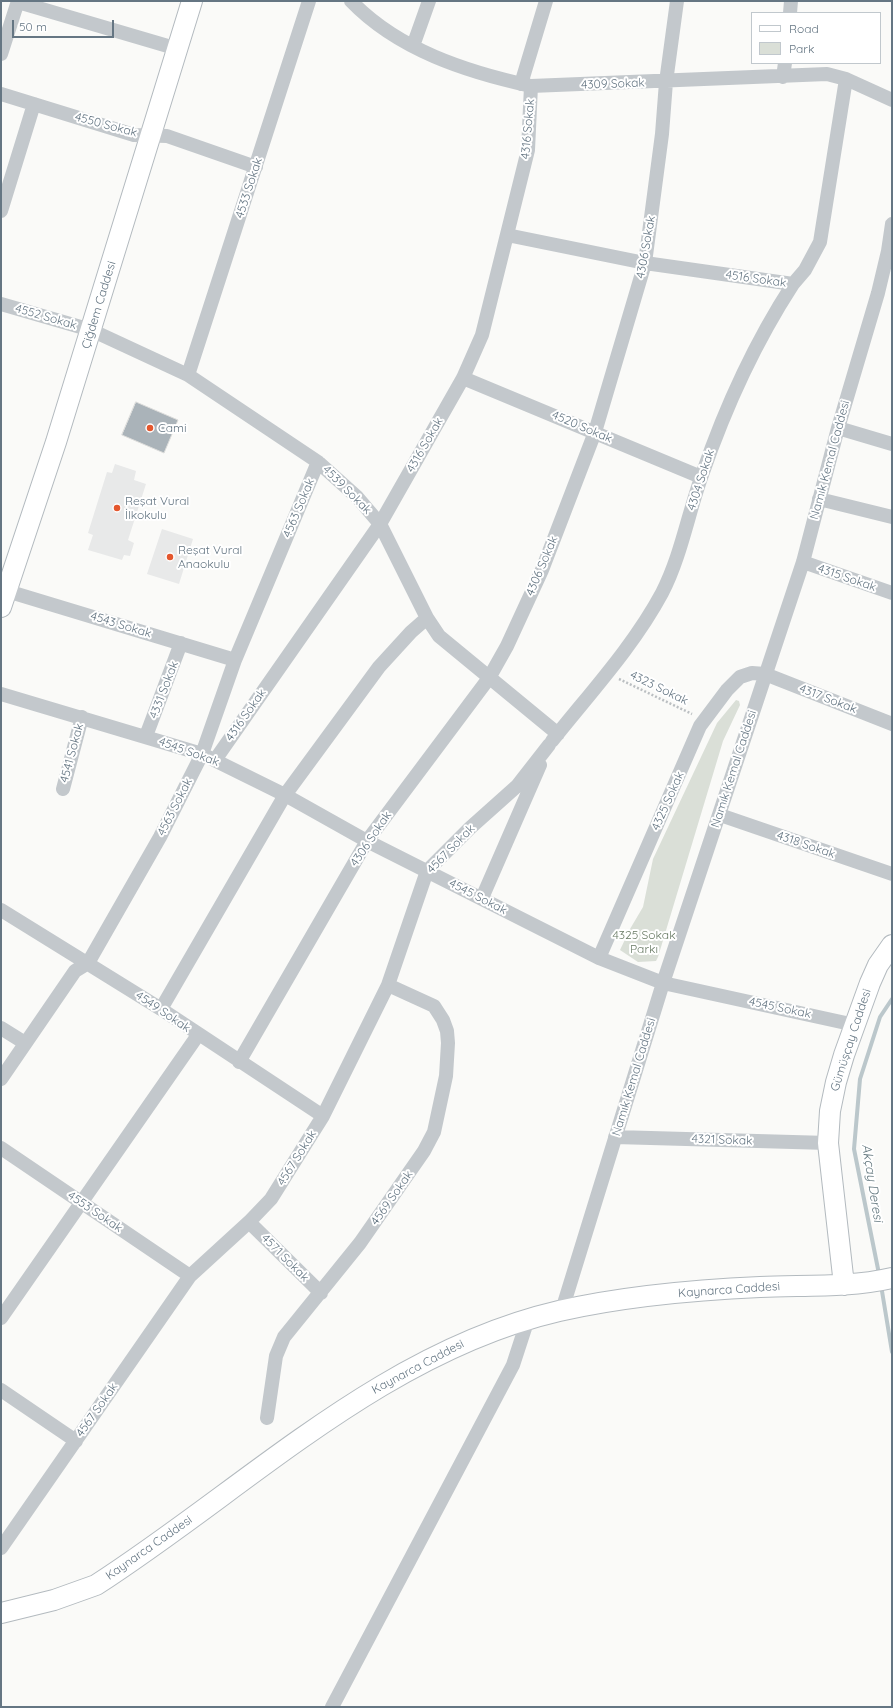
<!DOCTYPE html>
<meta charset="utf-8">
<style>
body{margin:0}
#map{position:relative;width:893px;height:1708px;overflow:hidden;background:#fafaf8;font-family:Quicksand,sans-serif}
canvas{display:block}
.frame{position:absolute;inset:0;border:2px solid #657683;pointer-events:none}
.legend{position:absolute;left:751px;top:12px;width:130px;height:52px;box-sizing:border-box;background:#fff;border:1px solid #c1c8cd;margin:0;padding:5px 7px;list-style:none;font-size:12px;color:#657683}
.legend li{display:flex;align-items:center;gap:8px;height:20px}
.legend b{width:20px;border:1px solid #c1c8cd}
.scale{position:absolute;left:12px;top:20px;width:102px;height:18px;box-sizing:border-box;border:2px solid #657683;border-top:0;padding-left:5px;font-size:12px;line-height:14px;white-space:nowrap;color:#657683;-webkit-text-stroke:3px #fff;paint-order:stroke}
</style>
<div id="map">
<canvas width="893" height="1708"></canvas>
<div class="frame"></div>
<ul class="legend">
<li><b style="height:5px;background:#fff"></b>Road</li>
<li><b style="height:11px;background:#dadfd7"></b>Park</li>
</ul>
<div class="scale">50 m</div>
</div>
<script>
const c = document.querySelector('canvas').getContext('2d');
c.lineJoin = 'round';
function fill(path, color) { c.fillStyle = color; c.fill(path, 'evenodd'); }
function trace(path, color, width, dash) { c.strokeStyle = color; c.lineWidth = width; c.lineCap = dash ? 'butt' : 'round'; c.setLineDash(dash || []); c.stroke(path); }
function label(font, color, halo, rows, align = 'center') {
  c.font = font + ' Quicksand,sans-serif'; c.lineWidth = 4; c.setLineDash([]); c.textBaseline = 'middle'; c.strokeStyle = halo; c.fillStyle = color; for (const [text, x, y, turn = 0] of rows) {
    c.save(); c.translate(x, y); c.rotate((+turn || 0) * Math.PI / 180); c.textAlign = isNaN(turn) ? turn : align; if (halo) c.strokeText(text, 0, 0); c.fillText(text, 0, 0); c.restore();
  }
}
fill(new Path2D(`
 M115,464L136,471L134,480L146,484L128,540L134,543L130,556L124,555L122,560L88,550L93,535L88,533L107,472L112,473Z
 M162,529L193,539L179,584L147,574Z`), '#e8e9e9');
fill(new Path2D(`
 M736,700L739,701L740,705L723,741L658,957L656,961L638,962L620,950L630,929L643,907L653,859L717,723Z`), '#dadfd7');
trace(new Path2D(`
 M879,1274L854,1149L860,1079L880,1017L892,999
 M881,1285L892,1352`), '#bbc7cb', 4);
const building = new Path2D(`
 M136,402L178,420L164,453L122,435Z`);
fill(building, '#aab3b9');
trace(building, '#dcdcda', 1);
const secondary = new Path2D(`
 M1,607L56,442L192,1
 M844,1285L828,1143L830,1111L836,1082L844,1055L870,983L878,965L892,945
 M1,1613L54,1600L96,1585C245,1489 382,1352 559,1311C625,1296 693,1290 760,1287C804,1285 849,1288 892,1278`);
trace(secondary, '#b3babf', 22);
trace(new Path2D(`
 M619,679L692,714`), '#bbbfc2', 2.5, [2, 2]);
trace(new Path2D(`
 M351,1C398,50 467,72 531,86L827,74L846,79L892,100
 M18,2L178,49
 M790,13L791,1
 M413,46L429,1
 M1,54L18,1
 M783,77L785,63
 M521,84L546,1
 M1,94L134,135L167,136L256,167
 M1,211L34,104
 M507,235L645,263L793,284L805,270L820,242L846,79
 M1,304L91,330L188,375L318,462L357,497L380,524L427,618L439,636L558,734
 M188,375L309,1
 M463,378L701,477
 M838,428L892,444
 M819,499L892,517
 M803,562L892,593
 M7,591L235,660
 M1,694L202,754L285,795L367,841L599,958L663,983L855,1025
 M146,736L181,643
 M552,741C590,693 633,647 662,593C681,556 688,514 702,475C725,408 754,344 793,284
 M215,760L380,524L463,378L482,335L528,150L531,86
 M63,789L82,717
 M720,815L892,874
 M482,898L540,765
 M1,910L161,1009L323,1116
 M599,958L700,726L727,690L740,677L752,673L765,674L892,724
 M161,1009L285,795L379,667L411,632L427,618
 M1,1028L25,1043
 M239,1062L367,841L489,678L507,646L542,570L595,432L645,263L662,134L666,82L677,1
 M1,1079L75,971L88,963L160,837L202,754L235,660L318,462
 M615,1137L828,1143
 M1,1148L190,1276
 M249,1222L321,1293
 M562,1310L663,983L803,562L838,428L878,293L888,251L892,224
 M1,1318L198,1035
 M1,1390L76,1441
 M267,1418L276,1356L284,1337L360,1243L424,1151L434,1132L446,1076L448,1043L447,1031L443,1020L434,1006L388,985
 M1,1548L190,1276L249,1222L271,1199L323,1116L388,985L427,871L470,828L517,786L549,745
 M332,1707L513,1365L528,1319`), '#c3c8cc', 14);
trace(secondary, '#fff', 20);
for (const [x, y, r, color] of [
 [150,428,4,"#e4572e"],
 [117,508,4,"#e4572e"],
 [170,557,4,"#e4572e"]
]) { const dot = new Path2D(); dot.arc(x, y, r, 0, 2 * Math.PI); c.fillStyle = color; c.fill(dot); trace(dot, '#fff', 1.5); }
label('12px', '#657683', '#fff', [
 ["4309 Sokak",613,84,-2],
 ["4550 Sokak",106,125,15],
 ["4316 Sokak",528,129,-85],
 ["4533 Sokak",249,188,-72],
 ["4306 Sokak",646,247,-80],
 ["4516 Sokak",756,279,8],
 ["Çiğdem Caddesi",99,305,-73],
 ["4552 Sokak",46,317,16],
 ["4520 Sokak",582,427,23],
 ["4316 Sokak",425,445,-60],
 ["Namık Kemal Caddesi",830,460,-75],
 ["4304 Sokak",701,480,-72],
 ["4539 Sokak",347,490,45],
 ["4563 Sokak",299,508,-67],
 ["4306 Sokak",542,566,-67],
 ["4315 Sokak",847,578,19],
 ["4543 Sokak",121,625,17],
 ["4323 Sokak",659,688,26],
 ["4331 Sokak",164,690,-69],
 ["4317 Sokak",828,699,21],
 ["4316 Sokak",246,715,-55],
 ["4545 Sokak",189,752,20],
 ["4541 Sokak",72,753,-75],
 ["Namık Kemal Caddesi",734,769,-72],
 ["4325 Sokak",668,801,-66],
 ["4563 Sokak",175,807,-63],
 ["4306 Sokak",371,839,-56],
 ["4318 Sokak",806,845,19],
 ["4567 Sokak",451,849,-46],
 ["4545 Sokak",478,897,27],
 ["4545 Sokak",780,1008,12],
 ["4549 Sokak",163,1012,34],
 ["Gümüşçay Caddesi",851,1040,-72],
 ["Namık Kemal Caddesi",634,1077,-73],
 ["4321 Sokak",722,1140,2],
 ["4567 Sokak",297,1158,-58],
 ["4569 Sokak",392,1198,-55],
 ["4553 Sokak",95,1212,34],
 ["4571 Sokak",285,1258,45],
 ["Kaynarca Caddesi",729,1290,-4],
 ["Kaynarca Caddesi",418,1367,-28],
 ["4567 Sokak",97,1410,-55],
 ["Kaynarca Caddesi",149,1548,-35]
]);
label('12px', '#657683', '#fff', [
 ["Cami",158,428],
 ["Reşat Vural",125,501],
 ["İlkokulu",125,515],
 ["Reşat Vural",178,550],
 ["Anaokulu",178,564]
], 'left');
label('12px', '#687a64', '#fff', [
 ["4325 Sokak",644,935],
 ["Parkı",644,949]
]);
label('italic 13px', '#60757c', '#fff', [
 ["Akçay Deresi",872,1183,81]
]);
</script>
